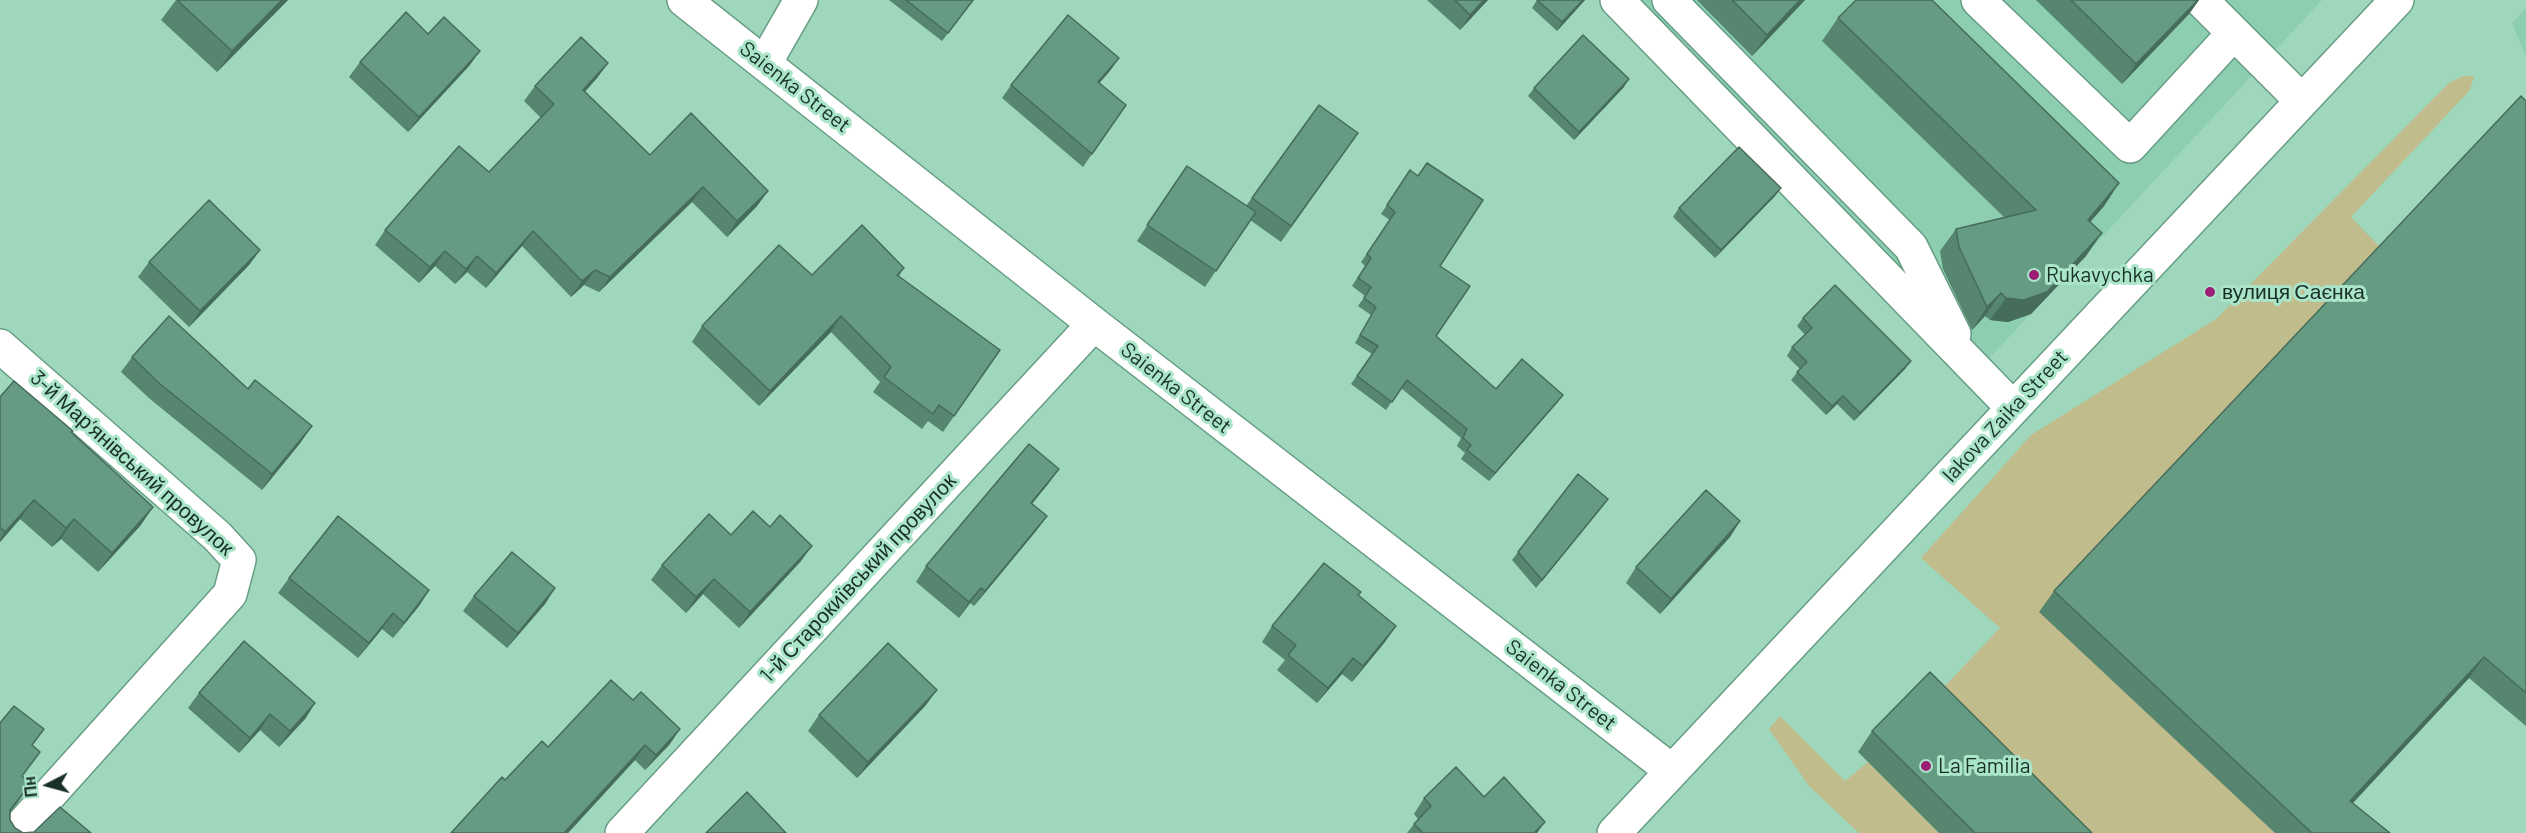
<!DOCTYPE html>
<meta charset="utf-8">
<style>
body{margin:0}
#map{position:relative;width:2526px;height:833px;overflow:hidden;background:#9ed7bc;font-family:Barlow,sans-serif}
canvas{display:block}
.north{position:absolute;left:18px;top:755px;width:60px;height:60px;-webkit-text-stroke:4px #aae4c9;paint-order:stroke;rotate:264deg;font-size:16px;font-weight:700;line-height:24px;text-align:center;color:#193026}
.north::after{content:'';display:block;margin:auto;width:21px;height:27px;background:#193026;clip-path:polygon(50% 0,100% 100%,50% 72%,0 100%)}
</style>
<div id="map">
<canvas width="2526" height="833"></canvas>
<div class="north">Пн</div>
</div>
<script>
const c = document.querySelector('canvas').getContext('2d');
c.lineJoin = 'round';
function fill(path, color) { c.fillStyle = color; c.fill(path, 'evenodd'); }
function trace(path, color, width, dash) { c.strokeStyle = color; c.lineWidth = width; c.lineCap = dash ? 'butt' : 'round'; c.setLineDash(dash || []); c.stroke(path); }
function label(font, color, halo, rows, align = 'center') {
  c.font = font + ' Barlow,sans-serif'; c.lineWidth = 6; c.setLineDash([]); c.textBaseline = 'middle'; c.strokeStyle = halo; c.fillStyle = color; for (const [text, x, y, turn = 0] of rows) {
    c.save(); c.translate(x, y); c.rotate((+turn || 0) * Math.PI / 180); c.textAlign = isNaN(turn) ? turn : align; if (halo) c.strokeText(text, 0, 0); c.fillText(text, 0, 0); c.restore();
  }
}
fill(new Path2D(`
 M1638,0H2322L1984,364Z
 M2526,8V57L2512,23Z`), '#8dceb0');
fill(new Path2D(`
 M2463,76H2474L2470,90L2351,217L2382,249L2275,833H2056L1927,705L2000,628L1921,558L2031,435L2216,319L2449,83Z
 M1780,716L1845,781L1868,762L1939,833H1859L1809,786L1769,729Z`), '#c0bc8b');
const minor = new Path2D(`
 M684,0L1094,324L1672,771
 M1617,0L2013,408
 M1669,0L1911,247L1954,334
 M1978,0L2130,146L2234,33
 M2201,0L2302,101
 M765,63L801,0
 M0,346L217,536L239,560L230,594L15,833
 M622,833L1094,324
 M1614,833L2397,0`);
trace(minor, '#669d84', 36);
trace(minor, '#fff', 33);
fill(new Path2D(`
 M176,0H288L217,72L161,20Z
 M889,0H974L942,41Z
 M1427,0H1488L1460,30Z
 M1537,0H1585L1557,31L1532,8Z
 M1697,0H1805L1752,56Z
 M2036,0H2199L2189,14L2122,84Z
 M1838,18L2119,183L2104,206L2090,222L2086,256L2031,314L2008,322L1990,320L1985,316L1972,330L1943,269L1940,251L1956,229L2004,217L1822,41Z
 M428,34L480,51L469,66L408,132L349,77L360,62Z
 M1119,58L1099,83L1126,105L1083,167L1002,98L1011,85Z
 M608,63L597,78L585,92L650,155L768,191L757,206L727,237L692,202L599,292L584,285L571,297L522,246L486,288L467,272L455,284L435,266L419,283L375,245L385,230L489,172L541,118L524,101L535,86Z
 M1624,87L1574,140L1528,96L1534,88Z
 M2526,101V726L2469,678L2353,803L2390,833H2275L2039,612L2054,591Z
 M1319,105L1358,133L1281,242L1250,220L1205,287L1137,241L1176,181L1246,206Z
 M1410,170L1440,266L1436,336L1496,389L1563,395L1557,403L1489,481L1461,459L1465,453L1457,446L1461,438L1401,388L1386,410L1351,384L1372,354L1355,343L1371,315L1358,306L1365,296L1352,286L1365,266L1361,262L1390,220L1381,214Z
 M1781,188L1775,196L1715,258L1673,217L1679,208Z
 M260,250L249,265L189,327L138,277L149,262Z
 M904,268L899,276L1000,350L943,432L928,421L922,429L873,392L880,382L831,332L759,406L692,342L702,326L812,275Z
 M1803,318L1911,361L1905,369L1854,421L1837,404L1826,415L1791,380L1800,369L1787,356L1792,347L1805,335L1797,326Z
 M132,357L301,442L262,490L150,399L121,372Z
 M0,397L72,432L153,507L140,526L98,572L61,539L52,547L20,519L0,542Z
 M1059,469L1048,484L1032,504L1047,516L1036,531L974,606L970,603L959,618L916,582L926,566Z
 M1608,499L1602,507L1536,588L1512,560L1518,552Z
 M1740,521L1730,537L1660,614L1626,583L1636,567Z
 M801,561L739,628L703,594L686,613L651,580L662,565Z
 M289,578L429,590L419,606L393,638L382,629L358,658L278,593Z
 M555,588L545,604L507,648L463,611L474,596Z
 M1359,596L1385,642L1352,682L1342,674L1317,703L1277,670L1285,660L1262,642L1272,626Z
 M199,693L315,703L305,719L279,747L260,730L239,753L188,708Z
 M926,705L857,778L808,731L819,715Z
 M1872,731L2092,833H1939L1858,752Z
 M670,744L645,770L635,760L568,833H451L505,780L548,747Z
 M1484,797L1537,833H1407L1418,819L1414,814L1424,798Z`), '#568570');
fill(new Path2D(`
 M282,0H288L217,72L232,51Z
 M1484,0H1488L1460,30L1470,15Z
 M1583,0H1585L1557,31L1562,22Z
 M1800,0H1805L1752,56L1767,35Z
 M2198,0H2199L2189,14L2122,84L2136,64Z
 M480,51L469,66L408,132L419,117Z
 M1119,58L1110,71L1089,95L1098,82Z
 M608,63L597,78L572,105L583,90Z
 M1629,79L1624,87L1574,140L1579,132Z
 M2119,183L2104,206L2072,243L2088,220Z
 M703,187L692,202L599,292L610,277Z
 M1781,188L1775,196L1715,258L1721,250Z
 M768,191L757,206L727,237L737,221Z
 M533,231L522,246L486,288L496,273Z
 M2102,233L2086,256L2031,314L2008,322L1990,320L2006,298Z
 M260,250L249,265L189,327L200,311Z
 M445,251L435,266L419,283L430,267Z
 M477,256L467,272L455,284L466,269Z
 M595,270L584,285L571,297L582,281Z
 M2001,293L1985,316L1972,330L1987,307Z
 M841,316L831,332L759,406L770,391Z
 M1911,361L1905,369L1854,421L1860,413Z
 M1563,395L1557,403L1489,481L1495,473Z
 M1843,396L1837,404L1826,415L1832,406Z
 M312,426L301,442L262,490L272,474Z
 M1059,469L1048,484L1020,518L1031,503Z
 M1608,499L1602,507L1536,588L1542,580Z
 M34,500L20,519L0,542V540L5,532Z
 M153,507L140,526L98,572L112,553Z
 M1047,516L1036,531L974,606L985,591Z
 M74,519L61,539L52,547L66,528Z
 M1740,521L1730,537L1660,614L1671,599Z
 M812,546L801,561L739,628L750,612Z
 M714,579L703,594L686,613L696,597Z
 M555,588L545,604L507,648L518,633Z
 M981,588L959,618L969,602Z
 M429,590L419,606L393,638L404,623Z
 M393,613L382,629L358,658L369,643Z
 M1396,626L1385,642L1352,682L1363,666Z
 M2484,657L2469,678L2335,822L2350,801Z
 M1353,658L1342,674L1317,703L1328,688Z
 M937,690L926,705L857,778L868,762Z
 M315,703L305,719L279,747L290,731Z
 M270,714L260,730L239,753L250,738Z
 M680,729L670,744L645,770L656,755Z
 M645,745L635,760L568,833H564Z
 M31,783L18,802L0,825L10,810Z
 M1545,822L1537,833H1534Z`), '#466c5b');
const building = new Path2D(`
 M177,0H282L232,51Z
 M906,0H973L948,33Z
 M1455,0H1484L1470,15Z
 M1537,0H1583L1562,22Z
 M1732,0H1800L1767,35Z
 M1856,0H1932L2119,183L2088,220L2102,233L2047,292L2024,300L2006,298L2001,293L1987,307L1959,247L1956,229L2036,210L1838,18Z
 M2071,0H2198L2136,64Z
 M406,12L428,34L444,17L480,51L419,117L360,62Z
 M1068,15L1119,58L1098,82L1126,105L1092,154L1011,85Z
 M1583,35L1629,79L1579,132L1534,88Z
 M581,37L608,63L583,90L650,155L691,113L768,191L737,221L703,187L610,277L595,270L582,281L533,231L496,273L477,256L466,269L445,251L430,267L385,230L459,146L489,172L554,104L535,86Z
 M2521,96L2526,101V693L2484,657L2350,801L2390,833H2312L2054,591Z
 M1319,105L1358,133L1291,226L1252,198Z
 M1739,147L1781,188L1721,250L1679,208Z
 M1427,163L1483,200L1440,266L1470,286L1436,336L1496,389L1522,359L1563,395L1495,473L1467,450L1471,445L1463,438L1467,429L1407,380L1392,402L1357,376L1378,346L1360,335L1376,307L1364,298L1371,287L1358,278L1371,258L1367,254L1395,212L1387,205L1410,170L1418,176Z
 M1187,166L1256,212L1216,271L1147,225Z
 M209,200L260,250L200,311L149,262Z
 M862,225L904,268L897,275L1000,350L954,416L939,405L933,414L884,377L891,367L841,316L770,391L702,326L779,245L812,275Z
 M1835,285L1911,361L1860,413L1843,396L1832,406L1797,372L1807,362L1792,347L1812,328L1803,318Z
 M169,316L248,389L255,380L312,426L272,474L160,384L132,357Z
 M14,381L73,431L71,432L153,507L112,553L74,519L66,528L34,500L5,532L0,527V397Z
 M1029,444L1059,469L1031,503L1047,516L985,591L981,588L969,602L926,566Z
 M1578,474L1608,499L1542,580L1518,552Z
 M1706,490L1740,521L1671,599L1636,567Z
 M753,511L770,527L780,515L812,546L750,612L714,579L696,597L662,565L709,514L731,535Z
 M338,516L429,590L404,623L393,613L369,643L289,578Z
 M512,552L555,588L518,633L474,596Z
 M1324,563L1361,592L1358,595L1396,626L1363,666L1353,658L1328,688L1288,655L1296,645L1272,626Z
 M244,641L315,703L290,731L270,714L250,738L199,693Z
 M888,643L937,690L868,762L819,715Z
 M1930,672L2092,833H1975L1872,731Z
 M611,680L633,700L641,692L680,729L656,755L645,745L564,833H451L502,777L505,780L542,741L548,747Z
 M14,706L44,729L32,745L40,752L22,776L31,783L10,810V820L15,828L23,833L34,832L60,807L91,833H0V723Z
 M1456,767L1484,797L1504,777L1545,822L1534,833H1423L1414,824L1431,806L1424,798Z
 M747,792L786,833H706Z`);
fill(building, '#649b82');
trace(building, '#466c5b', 1.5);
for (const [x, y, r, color] of [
 [2034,275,6,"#9d1f75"],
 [2210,292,6,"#9d1f75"],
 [1926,766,6,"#9d1f75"]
]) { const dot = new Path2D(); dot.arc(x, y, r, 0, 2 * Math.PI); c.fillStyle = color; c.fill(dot); trace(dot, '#aae4c9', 2); }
label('21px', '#193026', '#aae4c9', [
 ["Saienka Street",795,87,38],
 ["Saienka Street",1176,388,38],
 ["Iakova Zaika Street",2005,416,-47],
 ["3-й Марʼянівський провулок",132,463,42],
 ["1-й Старокиївський провулок",858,578,-47],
 ["Saienka Street",1561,685,38]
]);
label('21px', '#193026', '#aae4c9', [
 ["Rukavychka",2046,275],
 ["вулиця Саєнка",2222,292],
 ["La Familia",1938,766]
], 'left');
</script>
